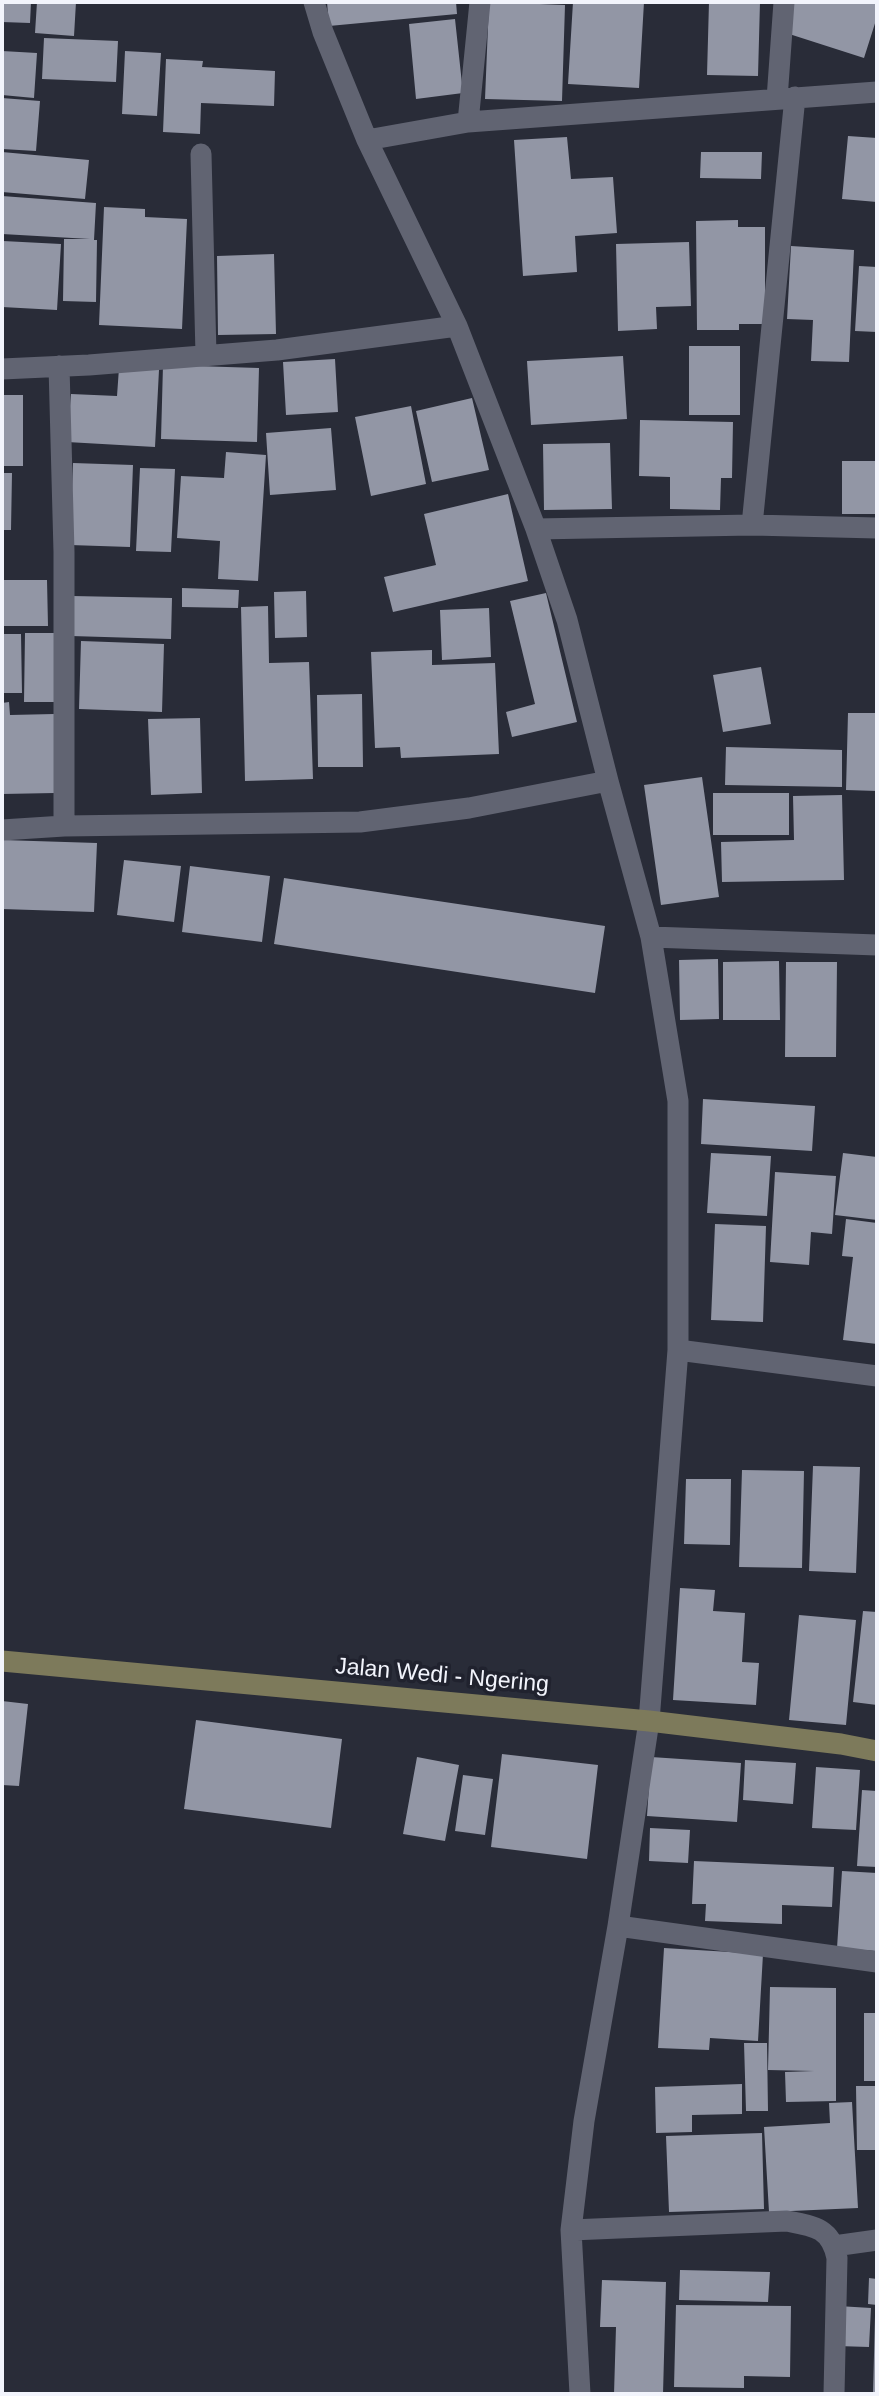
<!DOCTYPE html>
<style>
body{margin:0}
#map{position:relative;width:879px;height:2396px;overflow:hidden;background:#292c38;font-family:Arial,sans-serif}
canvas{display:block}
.frame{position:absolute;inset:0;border:4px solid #f2f4fc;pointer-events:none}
</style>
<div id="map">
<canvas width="879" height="2396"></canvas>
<div class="frame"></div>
</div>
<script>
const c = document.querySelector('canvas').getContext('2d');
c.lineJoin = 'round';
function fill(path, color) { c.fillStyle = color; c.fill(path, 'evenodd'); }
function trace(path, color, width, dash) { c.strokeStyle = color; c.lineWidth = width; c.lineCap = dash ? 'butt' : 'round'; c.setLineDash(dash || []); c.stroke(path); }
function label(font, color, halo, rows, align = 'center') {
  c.font = font + ' Arial,sans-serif'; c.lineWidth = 7; c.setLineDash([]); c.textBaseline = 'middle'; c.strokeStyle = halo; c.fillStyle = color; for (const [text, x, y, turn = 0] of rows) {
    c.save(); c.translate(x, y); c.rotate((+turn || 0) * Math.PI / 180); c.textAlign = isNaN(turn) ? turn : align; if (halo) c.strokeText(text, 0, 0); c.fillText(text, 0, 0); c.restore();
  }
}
fill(new Path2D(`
 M2,2H31L30,23L2,22Z
 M37,2H76L74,36L35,33Z
 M327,2H456L457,14L329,26Z
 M489,2L565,5L562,101L485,99Z
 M573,2H644L639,88L568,84Z
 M709,2H760L758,76L707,75Z
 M793,2H877V17L864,58L783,32Z
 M455,19L463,93L416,99L409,24Z
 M44,38L118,41L116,82L42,79Z
 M2,51L37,53L34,98L2,95Z
 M125,51L161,53L157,116L122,114Z
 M166,59L203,61L202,67L275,71L274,106L201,103L200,134L163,132Z
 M2,98L40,101L36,151L2,149Z
 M848,136L877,138V202L842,199Z
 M567,137L571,179L613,177L617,233L575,236L577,272L523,276L514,140Z
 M2,152L89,160L85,199L2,192Z
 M701,152H762L761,179L700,178Z
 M2,196L96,203L94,240H97L96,302L63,301L64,239H90L2,234Z
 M104,207L145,209V217L187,219L182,329L99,325Z
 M738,220V227H765V324H739V330H697L696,221Z
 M3,241L61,244L57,310L2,307Z
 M689,242L691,306L656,307L657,329L618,331L616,244Z
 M791,246L854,250L849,362L811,361L813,320L787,319Z
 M274,254L276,334L218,335L217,256Z
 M859,266L877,267V332L855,331Z
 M689,346H740V415H689Z
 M623,356L627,419L531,425L527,361Z
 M335,359L338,412L286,415L283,362Z
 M163,365L259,368L257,442L161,439Z
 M119,368L159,370L155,447L67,442L71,394L117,396Z
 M2,395H23V466H2Z
 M472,398L489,470L432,482L416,411Z
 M411,406L426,484L371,496L355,417Z
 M640,420L733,422L732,478H721L720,510L670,509V477L639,476Z
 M331,428L336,490L270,495L266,433Z
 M610,443L612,509L544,510L543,444Z
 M226,452L266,455L258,581L218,579L220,541L177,538L181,476L224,478Z
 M842,461H877V514H842Z
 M73,463L133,465L130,547L70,545Z
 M140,468L175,469L171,552L136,551Z
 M2,473H12L11,530H2Z
 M508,494L528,581L393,612L384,577L436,565L424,514Z
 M2,580H47L48,626H2Z
 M182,588L239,590L238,608L182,607Z
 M306,591L307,637L275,638L274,592Z
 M546,593L577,722L512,737L506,712L535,704L510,601Z
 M72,596L172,598L171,639L71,636Z
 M268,606L269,663L309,662L313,779L245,781L241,607Z
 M489,608L491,657L442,660L440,610Z
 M25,633H58V702H24Z
 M2,634H21L22,693H2Z
 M81,641L164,644L162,712L79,709Z
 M432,650V665L495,663L499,754L401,758L400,747L375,748L371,652Z
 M761,667L771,724L723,732L713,675Z
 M362,694L363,767H318L317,695Z
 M9,702L10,715L54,714L55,793L2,794V703Z
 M848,713H877V791L846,790Z
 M200,718L202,793L151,795L148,719Z
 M726,747L842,750V787L725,785Z
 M702,777L719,897L661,905L644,785Z
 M713,793H789V835H713Z
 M842,795L844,880L722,882L721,842L794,840L793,796Z
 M2,840L97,843L94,912L2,909Z
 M124,860L181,866L174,922L117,915Z
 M190,866L270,876L262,942L182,932Z
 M284,878L605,926L595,993L274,944Z
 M718,959L719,1019L680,1020L679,960Z
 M779,961L780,1020H723V962Z
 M786,962H837L836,1057H785Z
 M703,1099L815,1106L812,1151L701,1144Z
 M711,1153L771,1156L767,1216L707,1213Z
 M843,1153L877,1157V1220L835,1215Z
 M775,1172L836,1176L832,1234L811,1232L809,1265L770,1262Z
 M846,1219L877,1223V1344L843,1340L853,1257L842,1256Z
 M715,1224L766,1226L763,1322L711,1320Z
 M813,1466L860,1467L856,1573L809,1571Z
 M742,1470L804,1471L802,1568L739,1567Z
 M686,1479H731L730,1545L684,1544Z
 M680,1588L715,1590L713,1611L745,1613L742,1662L759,1663L756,1705L673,1700Z
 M863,1611L877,1612V1705L853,1702Z
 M799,1615L856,1620L846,1725L789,1720Z
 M2,1701L28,1704L19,1786L2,1785Z
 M196,1720L342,1739L331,1828L184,1809Z
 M502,1754L598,1765L587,1859L491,1847Z
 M417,1757L459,1765L445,1841L403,1834Z
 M651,1757L741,1763L737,1822L647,1816Z
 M745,1760L796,1763L793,1804L743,1800Z
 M816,1767L860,1770L856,1830L812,1828Z
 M463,1775L493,1779L485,1835L455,1831Z
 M862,1790L877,1791V1867L857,1866Z
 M650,1828L690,1830L688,1863L649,1861Z
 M694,1861L834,1867L832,1907L782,1905V1924L705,1921L706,1904H692Z
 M842,1871L877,1873V1951L837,1948Z
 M664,1948L763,1954L758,2041L710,2038L709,2050L658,2048Z
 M770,1987L836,1988V2101L786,2102L785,2072L814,2071L768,2070Z
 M864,2013H877V2081H864Z
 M744,2043H767L768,2111H746Z
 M742,2084V2114L692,2115V2132L656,2133L655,2087Z
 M856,2086H877V2150H857Z
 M852,2102L858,2208L769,2212L764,2127L830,2123L829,2103Z
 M762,2133L764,2209L669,2212L666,2136Z
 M680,2270L770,2272L768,2302L679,2300Z
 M869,2278L877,2279V2305L868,2304Z
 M602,2280L666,2282L663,2394H614L616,2327H600Z
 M676,2305L791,2306L790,2377L744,2376V2388L674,2387Z
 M838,2306L871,2308L869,2347L837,2346Z
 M875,2316H877V2394H873Z`), '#9296a5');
trace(new Path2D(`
 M314,2L323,32L367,140L457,326L536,529L567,620L608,781L651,937L678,1101V1350L649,1721L618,1926L584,2121L571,2230L580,2394
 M777,99L784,2
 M468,122L480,2
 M367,140L468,122L877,92
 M201,154L206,355
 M59,366L64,552V826
 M2,369L89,365L277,350L457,326
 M752,525L795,97
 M536,529L752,525L877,528
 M2,830L64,826L360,822L469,808L608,781
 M651,937L877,945
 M678,1350L877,1376
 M618,1926L877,1962
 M571,2230L787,2221C814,2226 831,2228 837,2258L834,2394
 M834,2246L877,2240`), '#616472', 21);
trace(new Path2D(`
 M2,1661L649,1721L841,1744L877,1751`), '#7d7a5b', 21);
label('23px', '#f2f4fc', '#20222e', [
 ["Jalan Wedi - Ngering",442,1676,5]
]);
</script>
